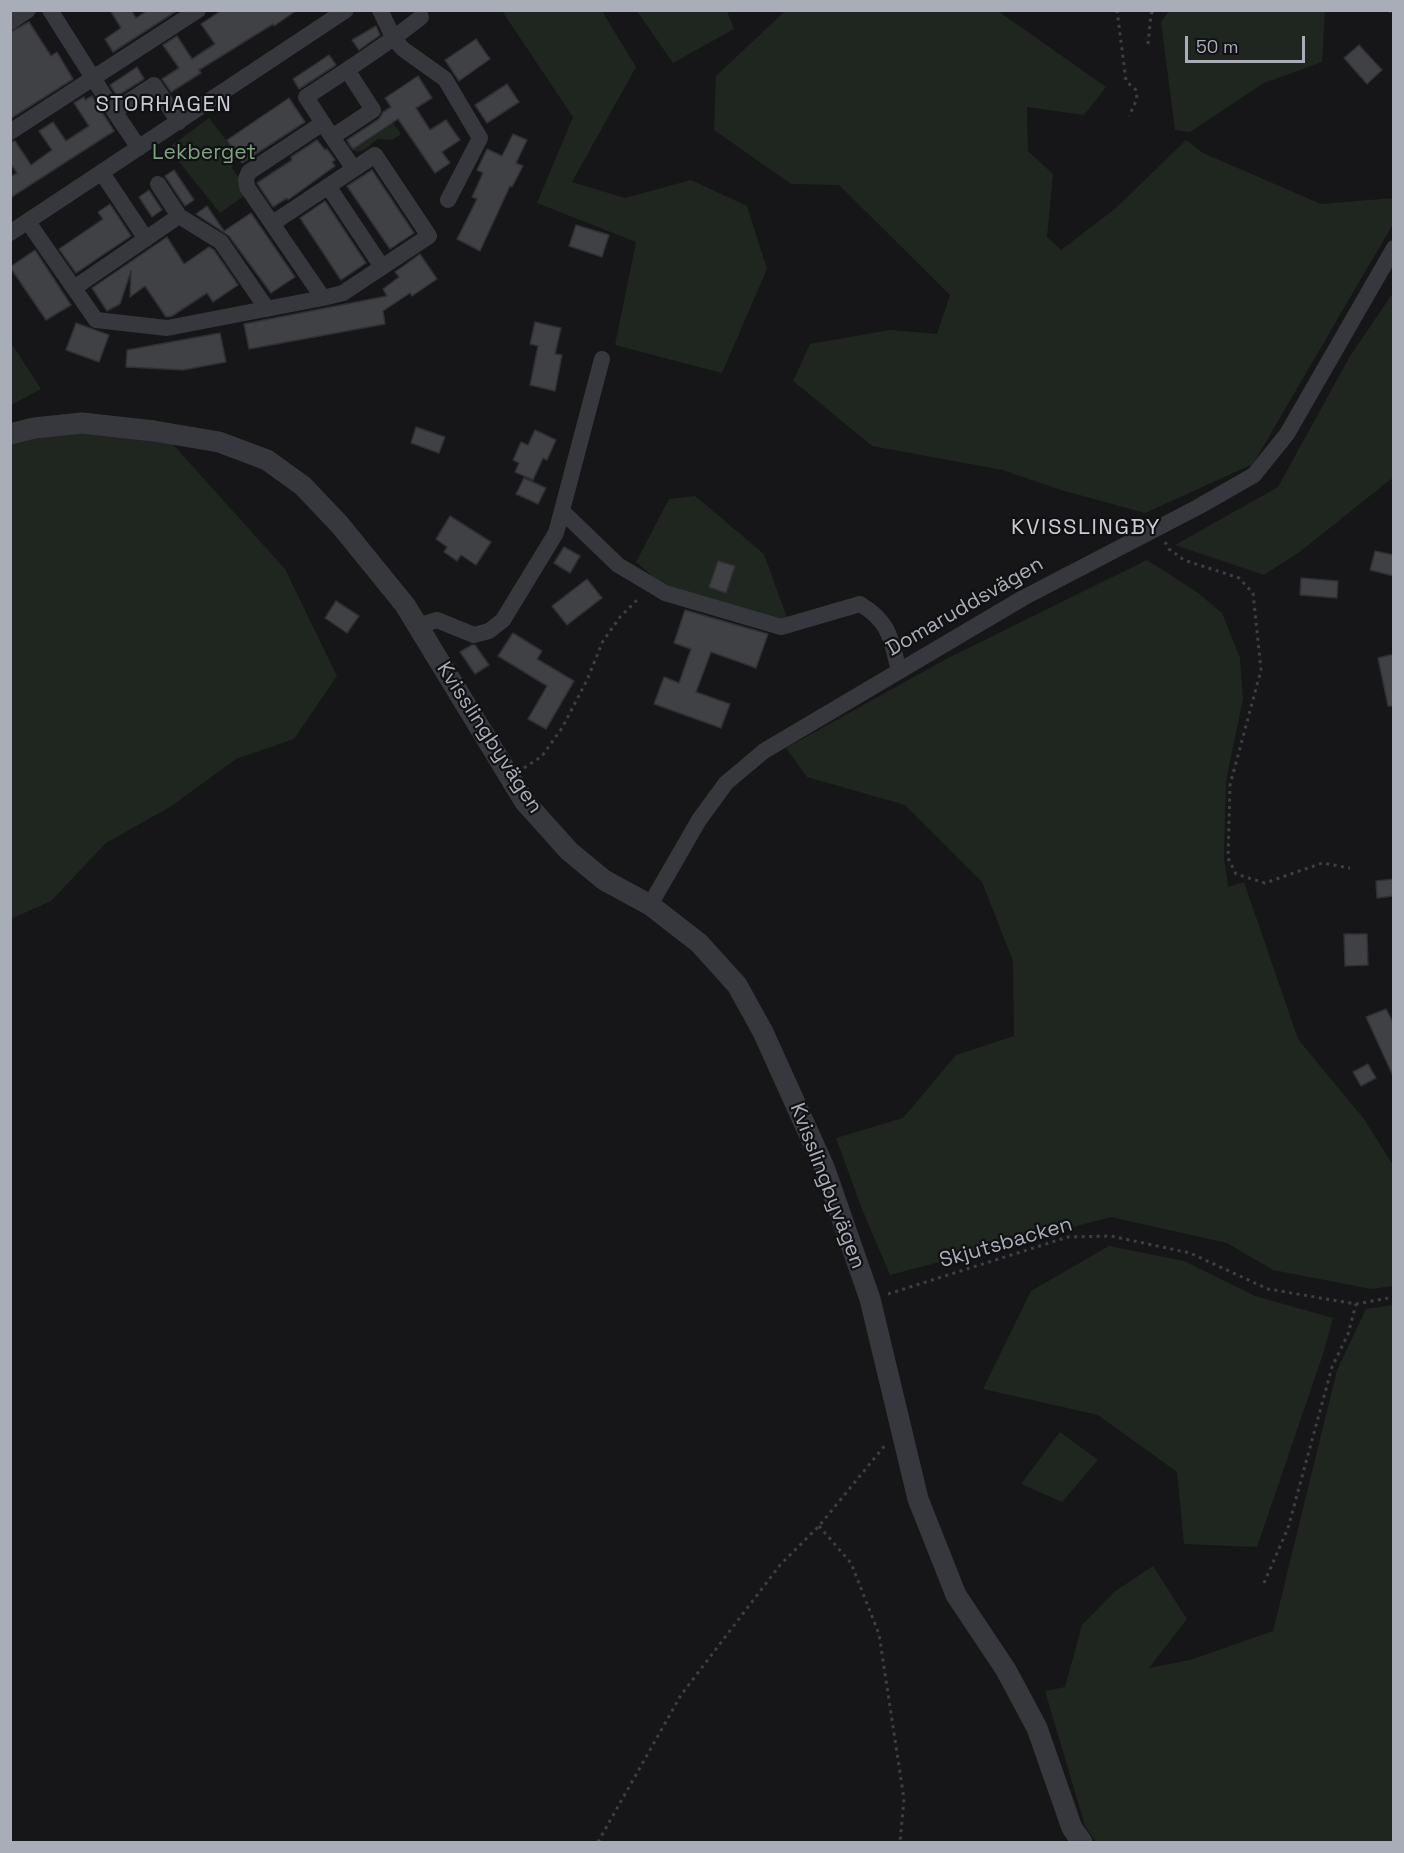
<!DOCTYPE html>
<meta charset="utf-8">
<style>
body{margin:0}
#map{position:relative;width:1404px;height:1853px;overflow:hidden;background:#161618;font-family:"Space Grotesk",sans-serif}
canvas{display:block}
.frame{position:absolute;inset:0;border:12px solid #a8adb8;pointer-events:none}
.scale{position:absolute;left:1185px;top:36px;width:120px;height:27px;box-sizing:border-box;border:3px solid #a8adb8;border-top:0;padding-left:8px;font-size:18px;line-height:21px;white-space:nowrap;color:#a8adb8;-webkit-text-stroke:4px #111113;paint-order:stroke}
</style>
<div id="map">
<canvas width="1404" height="1853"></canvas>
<div class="frame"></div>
<div class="scale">50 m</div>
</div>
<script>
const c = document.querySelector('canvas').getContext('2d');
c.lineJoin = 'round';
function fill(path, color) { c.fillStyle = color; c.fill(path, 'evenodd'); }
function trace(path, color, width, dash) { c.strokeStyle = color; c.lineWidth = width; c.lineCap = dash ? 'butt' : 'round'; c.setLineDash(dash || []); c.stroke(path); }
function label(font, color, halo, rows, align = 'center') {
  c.font = font + ' "Space Grotesk",sans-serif'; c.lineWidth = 4.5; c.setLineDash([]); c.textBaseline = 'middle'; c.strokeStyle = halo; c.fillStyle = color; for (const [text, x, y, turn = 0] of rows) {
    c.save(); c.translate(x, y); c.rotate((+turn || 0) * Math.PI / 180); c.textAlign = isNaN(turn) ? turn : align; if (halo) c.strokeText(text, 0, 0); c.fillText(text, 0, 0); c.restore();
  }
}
fill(new Path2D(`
 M502,11H602L636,67L572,182L625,198L691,180L747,206L767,269L722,373L615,345L636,242L537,203L573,117Z
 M637,11H727L734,29L673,63Z
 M785,11H998L1106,87L1084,115L1027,107L1028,151L1053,174L1047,237L1061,250L1116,208L1186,140L1203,153L1321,204L1393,198V224L1253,464L1145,513L1061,490L1003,470L872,446L793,381L810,344L890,330L937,334L950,295L839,185L791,184L714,130L716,76Z
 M1169,11H1325L1322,62L1264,83L1190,132L1175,130L1161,22Z
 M387,115L401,134L392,140L378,139C366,148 357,160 347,143Z
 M209,118L236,153L232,168L248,193L220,213L168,148Z
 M1393,293V480L1391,479L1301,551L1264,575L1175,545L1278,487L1350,356Z
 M10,341L41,389L11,405H10Z
 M63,427L169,440L285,569L337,676L294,739L236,759L170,807L106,843L51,901L11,919L10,435Z
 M695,496L764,554L787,618L773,621L666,588L636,562L669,499Z
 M1147,560L1197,592L1222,613L1240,658L1243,699L1226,781L1224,857L1228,887L1244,882L1298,1039L1364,1119L1393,1165V1286L1371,1289L1273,1270L1227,1243L1111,1217L890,1275L862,1209L836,1138L903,1118L956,1055L1014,1036L1013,961L982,882L905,805L807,777L786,748L948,658Z
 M1109,1246L1184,1261L1255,1296L1333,1318L1323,1354L1257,1547L1184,1544L1177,1472L1098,1415L983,1389L1031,1291Z
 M1393,1305V1842H1096L1085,1826L1045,1691L1065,1687L1082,1625L1114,1592L1153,1566L1187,1619L1149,1668L1190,1660L1273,1631L1337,1370L1366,1309Z
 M1060,1432L1098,1460L1062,1502L1021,1484Z`), '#1e261f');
const building = new Path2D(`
 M110,10H131L136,18L148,10H178L113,52L105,39L121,28Z
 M222,10H297L274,26L273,24L199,70L201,73L171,92L162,79L179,68L163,45L177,36L192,59L215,44L201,24Z
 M29,22L51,56L57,52L73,79L10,119V32Z
 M376,26L380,35L359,50L352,40Z
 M476,39L490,59L459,81L445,60Z
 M1359,45L1382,70L1367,84L1344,58Z
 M329,55L336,65L299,89L293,79Z
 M137,67L144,79L117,96L110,85Z
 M418,76L432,98L416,108L430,130L446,120L460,140L442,152L450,163L435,173L398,119L353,149L347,140L379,119L383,112L391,107L385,98Z
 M507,84L519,102L487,123L475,105Z
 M92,96L114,131L10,198V177L17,173L10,163V142L15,141L31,165L52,150L39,131L53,122L66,141L89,126L74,103L84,97L85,100Z
 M289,98L305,122L242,163L227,140Z
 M513,134L527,140L516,163L523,166L512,187L510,186L480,251L457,239L477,199L472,197L483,173L477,170L487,149L502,156Z
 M317,140L325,150L327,149L335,160L332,162L335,166L288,200L287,198L273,207L257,183L292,160L291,157Z
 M174,170L194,200L185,206L165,176Z
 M372,170L414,233L390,249L347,186Z
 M149,190L162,210L152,217L139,197Z
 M325,201L366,263L341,280L300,218Z
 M110,204L131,236L76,273L59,249L103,219L98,212Z
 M207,206L224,231L251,213L295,277L271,293L229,236L196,214Z
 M576,225L609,235L602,257L569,246Z
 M167,237L184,264L209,247L214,250L238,285L213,302L207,293L172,316L166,317L145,286L130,297L131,271L120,304L107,311L92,288Z
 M35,250L71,305L46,320L10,267Z
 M420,254L437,279L412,296L410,293L383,311L385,324L249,349L244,324L387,296L383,289L399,277L395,272Z
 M535,322L561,328L555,354L562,355L555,391L530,385L538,346L530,344Z
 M76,323L109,335L99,362L66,350Z
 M220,333L226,362L183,370L126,367L127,350Z
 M416,427L445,437L439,453L411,443Z
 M535,430L556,440L547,460L543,458L533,480L515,472L519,463L513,460L521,442L528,445Z
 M524,478L546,488L538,504L516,494Z
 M450,516L491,542L476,565L461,555L457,561L444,552L447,547L436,539Z
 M564,547L580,556L570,573L554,563Z
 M1375,551L1394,555V576L1370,570Z
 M718,561L735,566L726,593L709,587Z
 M1301,578L1338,581L1337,598L1300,595Z
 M587,579L602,598L567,625L552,606Z
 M336,601L359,616L347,633L325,618Z
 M685,610L768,634L756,668L711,652L696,692L730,704L721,728L654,704L664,677L679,683L691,649L674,643Z
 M513,633L542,651L537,659L574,681L546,729L528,719L547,686L498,656Z
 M472,645H475L489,665L475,674L460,652Z
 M1394,654V706H1388L1378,658Z
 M1394,879V896L1377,898L1376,881Z
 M1344,934H1367L1368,965L1345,966Z
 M1386,1009L1394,1024V1078L1366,1017Z
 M1368,1064L1376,1078L1361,1086L1353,1072Z`);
fill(building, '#404145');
trace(building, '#303034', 1.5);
trace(new Path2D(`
 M1117,10L1126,81L1136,90L1137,99L1129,116
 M1389,10L1394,16
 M1148,44L1151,14L1154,10
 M1165,542L1169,549L1184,560L1239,578L1253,593L1261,670L1230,785L1228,858L1236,874L1265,883L1322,863L1350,868
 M524,768L542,756L562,728L587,680L603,641L620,617L640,597
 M888,1294L1068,1237L1111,1236L1190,1253L1268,1289L1356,1304L1394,1297
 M819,1526L851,1563L879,1634L904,1799L900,1842
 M1264,1583L1288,1528L1332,1367L1348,1334L1356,1304
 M598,1842L681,1695L780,1565L819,1526L886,1444`), '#3d3f44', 3, [3, 4.5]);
trace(new Path2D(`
 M50,10L114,111
 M380,10L394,39L403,49L445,79L480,138L448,200
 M10,22L28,10
 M347,70L373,110L332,137L306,97C345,71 384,47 421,17
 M323,123L249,172L246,179L247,187L323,298
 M10,132L198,10
 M332,137L354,169
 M139,148L114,111L154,85L179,122
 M102,173L146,239
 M158,184L179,216L221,242L267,309
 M328,186L382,267
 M28,222L96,320L167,328L323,298L343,293L429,236L375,155L273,223
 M10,233L346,10
 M74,288L179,216
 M563,512L618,565L665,593L781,627L860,604C890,622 891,639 899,671
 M418,626L437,620L474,635L489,631L503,620L556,533L602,359
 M650,905L699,820L726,783L764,751L1023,598L1198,507L1254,475L1287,434L1394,248`), '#37383d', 16);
trace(new Path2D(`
 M10,434L34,428L82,423L154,431L219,442L267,460L303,486L340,525L405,605L525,802L569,851L604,880L650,905L699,943L737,985L763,1032L824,1167L870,1299L918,1499L956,1595L1006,1670L1037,1728L1072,1828L1082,1842`), '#37383d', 21);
label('21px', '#7fa381', '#111113', [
 ["Lekberget",204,153]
]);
label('21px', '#a8adb8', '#111113', [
 ["Domaruddsvägen",965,607,-30],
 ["Kvisslingbyvägen",489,738,57],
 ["Kvisslingbyvägen",827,1186,69],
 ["Skjutsbacken",1006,1243,-16]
]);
c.letterSpacing = '1.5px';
label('22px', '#c9ccd4', '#111113', [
 ["STORHAGEN",164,105],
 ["KVISSLINGBY",1086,528]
]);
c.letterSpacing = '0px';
</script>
